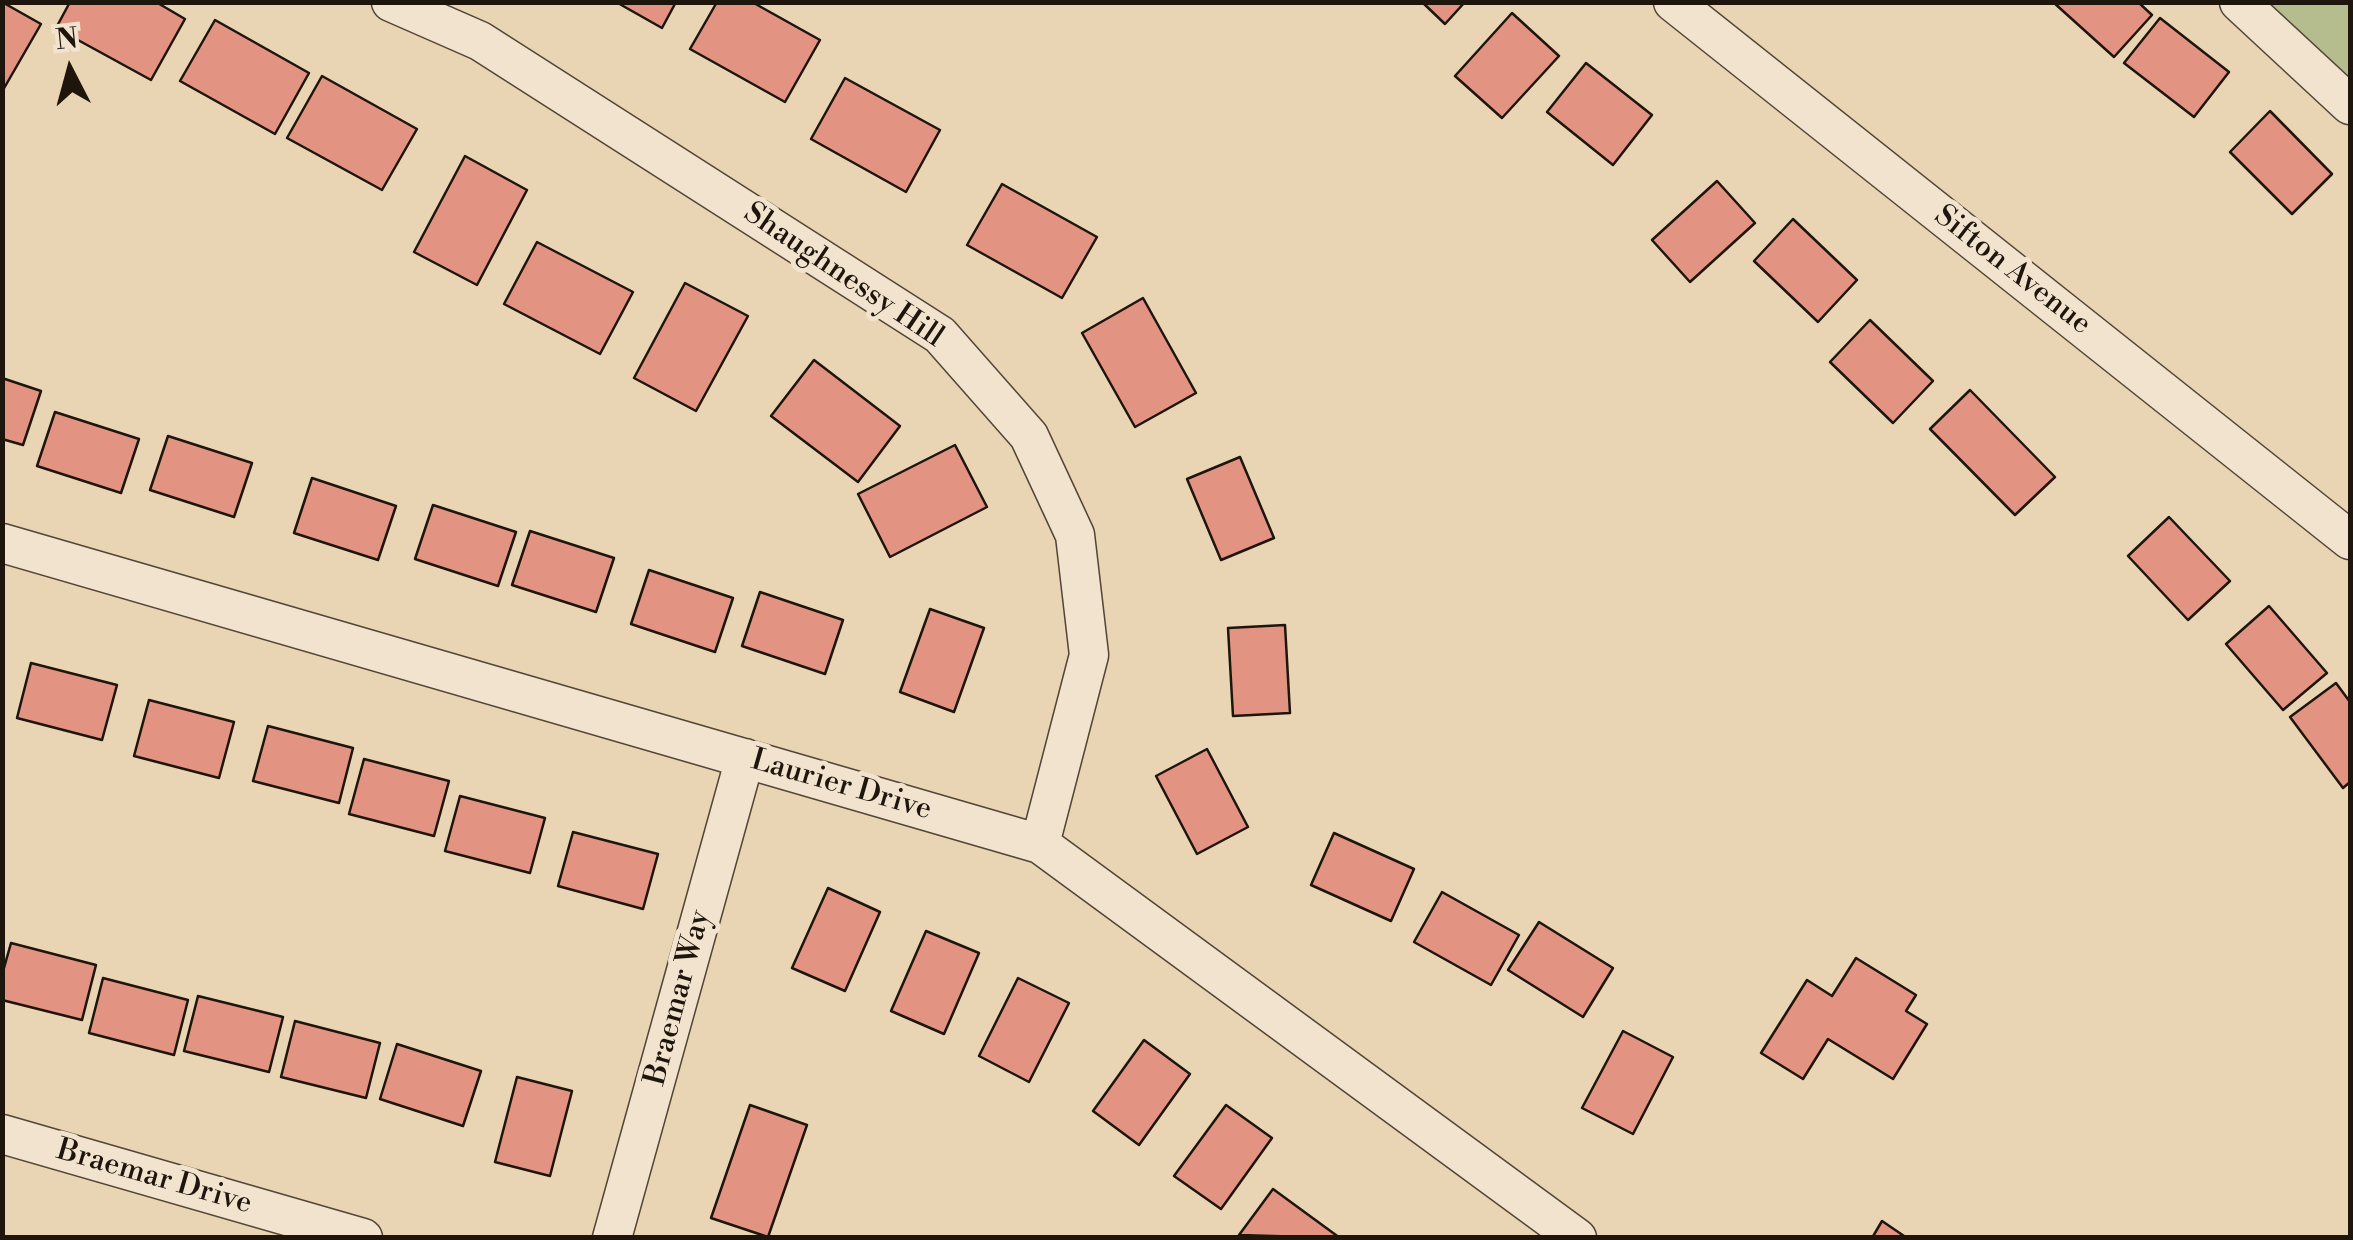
<!DOCTYPE html>
<style>
body{margin:0}
#map{position:relative;width:2353px;height:1240px;overflow:hidden;background:#e9d4b3;font-family:"Libre Bodoni",serif}
canvas{display:block}
.frame{position:absolute;inset:0;border:5px solid #1e150d;pointer-events:none}
.north{position:absolute;left:20px;top:20px;width:100px;height:100px;-webkit-text-stroke:8px #f1e3ce;paint-order:stroke;rotate:354deg;font-size:28px;font-weight:700;line-height:40px;text-align:center;color:#1e150d}
.north::after{content:'';display:block;margin:auto;width:35px;height:45px;background:#1e150d;clip-path:polygon(50% 0,100% 100%,50% 72%,0 100%)}
</style>
<div id="map">
<canvas width="2353" height="1240"></canvas>
<div class="frame"></div>
<div class="north">N</div>
</div>
<script>
const c = document.querySelector('canvas').getContext('2d');
c.lineJoin = 'round';
function fill(path, color) { c.fillStyle = color; c.fill(path, 'evenodd'); }
function trace(path, color, width, dash) { c.strokeStyle = color; c.lineWidth = width; c.lineCap = dash ? 'butt' : 'round'; c.setLineDash(dash || []); c.stroke(path); }
function label(font, color, halo, rows, align = 'center') {
  c.font = font + ' "Libre Bodoni",serif'; c.lineWidth = 10; c.setLineDash([]); c.textBaseline = 'middle'; c.strokeStyle = halo; c.fillStyle = color; for (const [text, x, y, turn = 0] of rows) {
    c.save(); c.translate(x, y); c.rotate((+turn || 0) * Math.PI / 180); c.textAlign = isNaN(turn) ? turn : align; if (halo) c.strokeText(text, 0, 0); c.fillText(text, 0, 0); c.restore();
  }
}
fill(new Path2D(`
 M2251,3H2350V94Z`), '#b5bd8e');
const building = new Path2D(`
 M2,2L41,24L3,90L2,89Z
 M70,2H156L185,19L151,80L56,28Z
 M616,2H676L662,28Z
 M717,2H752L820,40L785,102L690,49Z
 M1422,2H1465L1445,24Z
 M2053,2H2138L2152,15L2114,57Z
 M1512,13L1559,56L1502,118L1455,76Z
 M2160,18L2229,72L2194,117L2124,63Z
 M215,20L309,73L275,134L180,81Z
 M1586,63L1652,115L1613,165L1547,112Z
 M322,76L417,129L382,190L287,138Z
 M845,78L940,130L906,192L811,139Z
 M2270,111L2332,174L2292,214L2230,152Z
 M465,156L527,190L477,285L414,252Z
 M1717,181L1755,223L1690,282L1652,240Z
 M1002,184L1097,237L1062,298L967,245Z
 M1793,219L1857,280L1818,322L1754,261Z
 M537,242L633,292L600,354L504,304Z
 M685,283L748,316L696,411L634,378Z
 M1143,298L1196,393L1135,427L1082,333Z
 M1870,320L1933,381L1893,423L1830,362Z
 M814,360L900,426L858,482L771,416Z
 M2,378L41,391L23,445L2,439Z
 M1970,390L2055,477L2015,515L1930,429Z
 M55,412L139,439L121,493L37,466Z
 M168,436L252,463L234,517L150,490Z
 M955,445L987,507L890,557L858,494Z
 M1240,457L1274,538L1221,560L1187,479Z
 M312,478L396,506L378,560L294,533Z
 M433,505L516,532L498,586L415,559Z
 M2169,517L2230,581L2188,620L2128,556Z
 M530,531L614,558L596,612L512,585Z
 M649,570L733,598L715,652L631,624Z
 M760,592L843,620L825,674L742,646Z
 M2269,606L2327,673L2283,710L2226,644Z
 M930,609L984,628L954,712L900,692Z
 M1285,625L1290,713L1233,716L1228,628Z
 M31,663L117,685L102,740L17,718Z
 M2336,683L2350,702V782L2343,788L2290,717Z
 M149,700L234,722L219,778L134,756Z
 M268,726L353,748L339,803L253,781Z
 M1207,749L1248,827L1197,854L1156,776Z
 M364,759L449,781L434,836L349,814Z
 M460,796L545,818L530,873L445,851Z
 M573,832L658,854L643,909L558,886Z
 M1334,833L1414,869L1391,921L1311,885Z
 M828,888L880,912L845,991L792,968Z
 M1442,892L1519,935L1491,985L1414,942Z
 M1539,922L1613,968L1583,1017L1508,970Z
 M926,931L979,953L944,1034L891,1011Z
 M11,943L96,965L82,1020L2,1000V975Z
 M1856,958L1916,995L1906,1011L1927,1024L1893,1079L1828,1039L1803,1079L1761,1053L1807,980L1832,996Z
 M103,978L188,1000L174,1055L89,1033Z
 M1018,978L1069,1003L1029,1082L979,1056Z
 M198,996L283,1017L269,1072L184,1051Z
 M295,1021L380,1043L366,1098L281,1077Z
 M1623,1031L1673,1057L1633,1134L1582,1108Z
 M1144,1040L1190,1074L1139,1145L1093,1111Z
 M397,1044L481,1071L463,1126L380,1099Z
 M517,1077L572,1091L550,1176L495,1162Z
 M750,1105L807,1125L768,1237L711,1218Z
 M1226,1105L1272,1138L1221,1209L1174,1176Z
 M1273,1189L1340,1238L1239,1235Z
 M1882,1221L1907,1238H1872Z`);
fill(building, '#e29381');
trace(building, '#1e150d', 2.5);
const minor = new Path2D(`
 M391,2L480,41L940,335L1029,436L1075,535L1089,655L1040,844
 M1673,2L2350,540
 M2239,2L2350,105
 M2,543L1040,844L1577,1238
 M2,1134L363,1238
 M612,1238L745,758`);
trace(minor, '#514536', 41);
trace(minor, '#f1e3ce', 38);
label('30px', '#1e150d', '#f1e3ce', [
 ["Sifton Avenue",2012,271,38],
 ["Shaughnessy Hill",843,276,34],
 ["Laurier Drive",841,786,16],
 ["Braemar Way",679,998,-75],
 ["Braemar Drive",154,1178,16]
]);
</script>
